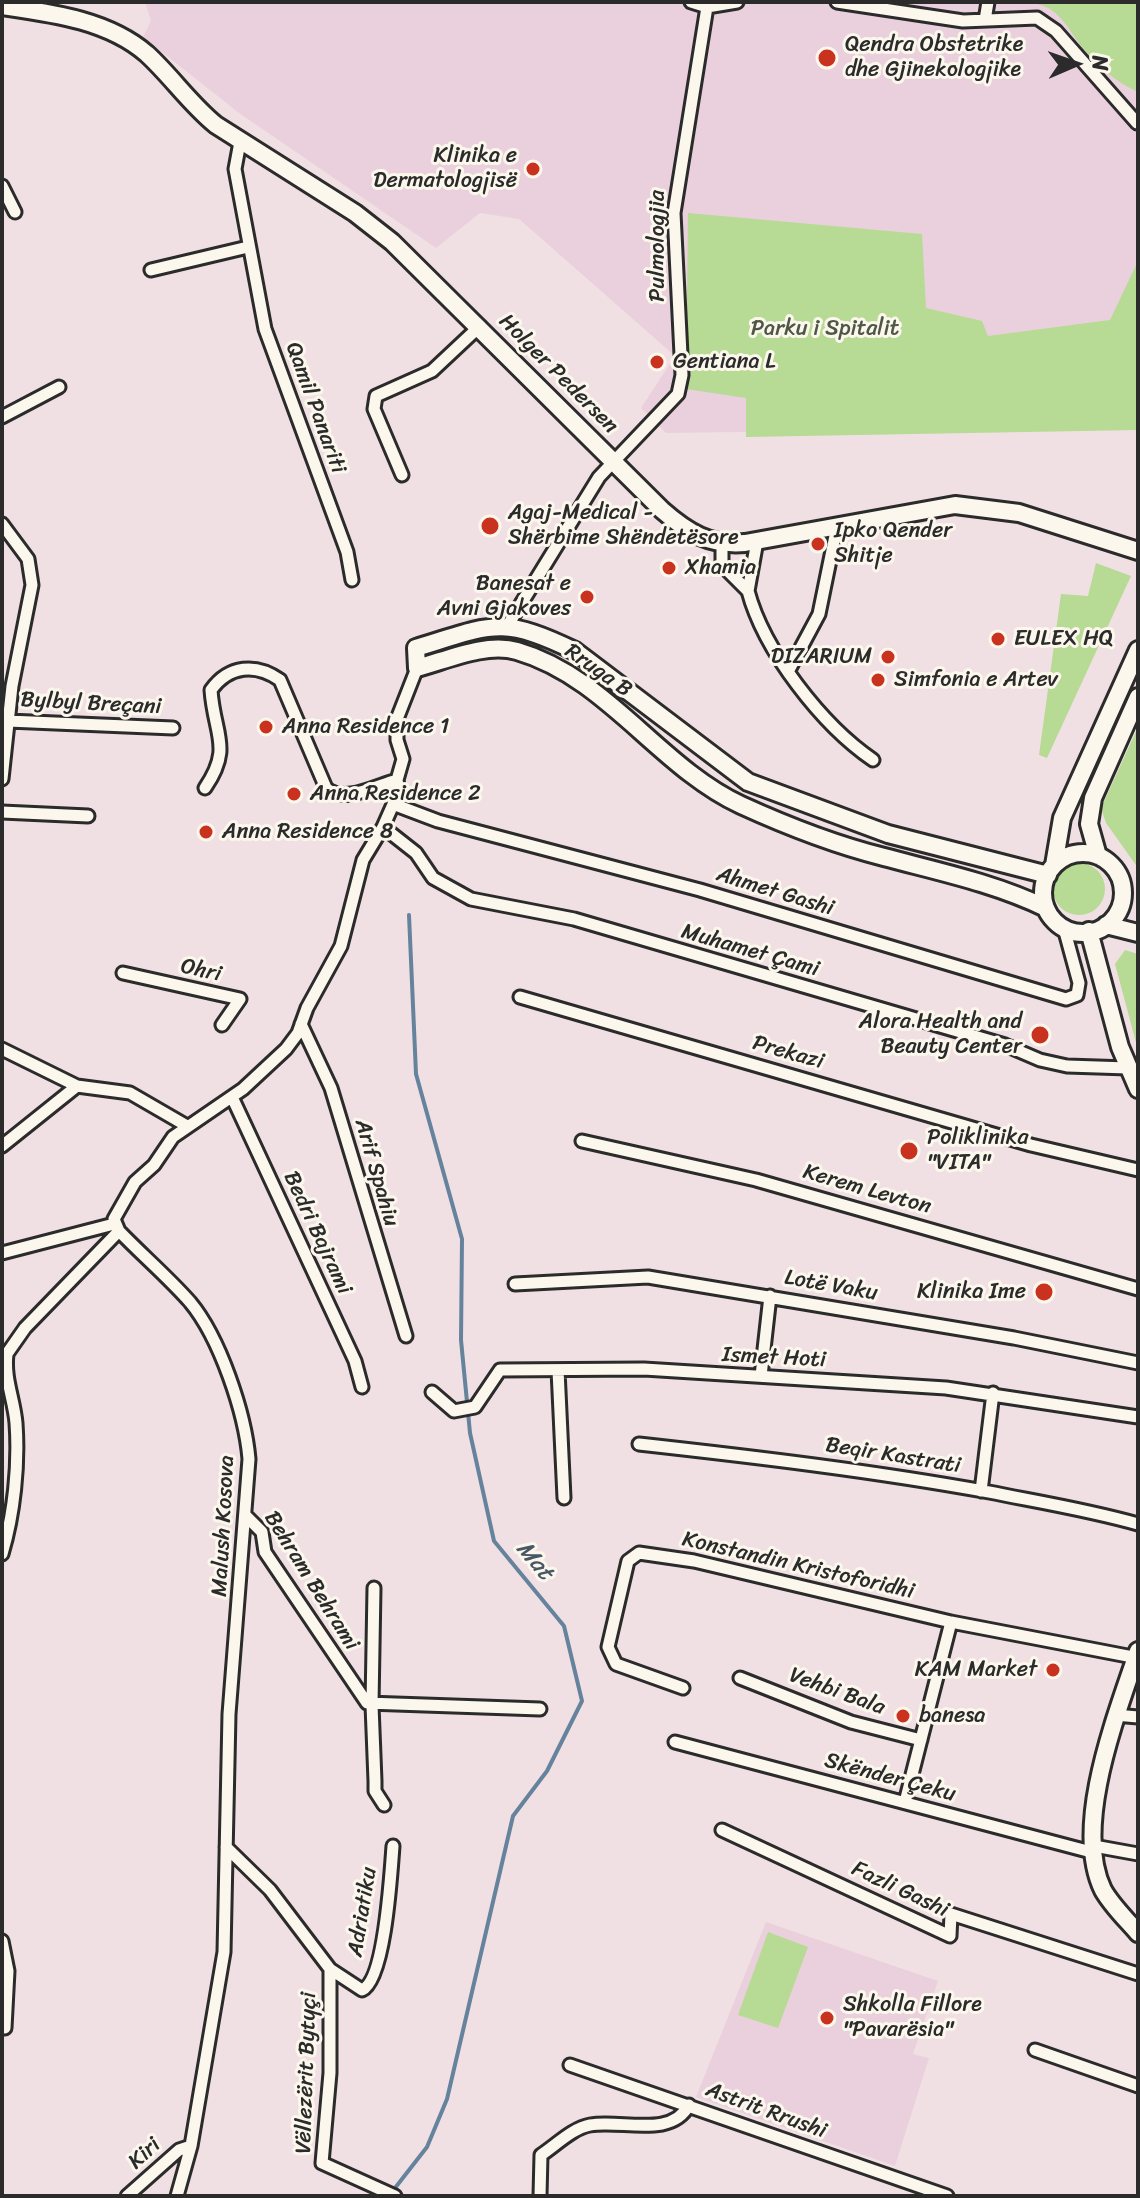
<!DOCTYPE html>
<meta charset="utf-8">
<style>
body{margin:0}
#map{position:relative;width:1140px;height:2198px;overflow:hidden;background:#f1e0e3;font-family:Sriracha,sans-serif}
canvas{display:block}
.frame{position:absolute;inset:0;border:4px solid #2b2b2b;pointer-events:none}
.north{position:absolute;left:1036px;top:24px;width:80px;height:80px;-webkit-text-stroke:6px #fbf7ec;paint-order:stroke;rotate:88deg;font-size:22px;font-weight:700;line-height:32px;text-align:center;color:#2b2b2b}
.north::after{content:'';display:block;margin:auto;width:28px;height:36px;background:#2b2b2b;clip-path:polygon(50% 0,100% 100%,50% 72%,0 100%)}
</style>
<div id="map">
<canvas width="1140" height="2198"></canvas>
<div class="frame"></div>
<div class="north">N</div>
</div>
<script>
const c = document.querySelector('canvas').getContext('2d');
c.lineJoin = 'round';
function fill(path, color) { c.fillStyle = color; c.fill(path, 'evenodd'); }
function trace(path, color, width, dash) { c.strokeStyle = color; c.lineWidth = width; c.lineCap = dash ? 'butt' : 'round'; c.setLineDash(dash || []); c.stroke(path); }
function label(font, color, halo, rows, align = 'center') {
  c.font = font + ' Sriracha,sans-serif'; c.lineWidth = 6; c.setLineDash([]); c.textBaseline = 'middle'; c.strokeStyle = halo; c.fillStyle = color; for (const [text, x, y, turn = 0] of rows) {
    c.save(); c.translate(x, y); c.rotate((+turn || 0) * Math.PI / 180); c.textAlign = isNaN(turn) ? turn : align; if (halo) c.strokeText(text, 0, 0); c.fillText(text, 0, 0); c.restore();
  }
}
fill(new Path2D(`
 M145,2H1138V427L666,433L641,408L675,356L519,219L480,213L436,248L239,113L143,37L151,21Z
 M766,1922L938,1981L913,2054L929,2058L895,2166L696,2097Z`), '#ead0dc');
fill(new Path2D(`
 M991,2H1138L1136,91C1117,82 1101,69 1087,53C1073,38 1065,16 1046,7C1029,0 1008,4 991,2Z
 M688,213L922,234L926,308L982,321L988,336L1110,320L1138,261V430L746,437V398L686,389Z
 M1096,563L1131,576L1047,758L1039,755L1061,594L1088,596Z
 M1138,727V868L1106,823L1101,808Z
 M1053 889a26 26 0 1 1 52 0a26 26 0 1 1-52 0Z
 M1125,950L1138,954V1050L1115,964Z
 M768,1932L808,1947L778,2028L738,2015Z`), '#b7da94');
trace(new Path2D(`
 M395,2188L427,2147L447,2099L513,1816L547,1771L582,1701L564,1626L494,1541L470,1433L461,1340L462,1239L416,1074L409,915`), '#65839c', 4);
const street = new Path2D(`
 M691,2L707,7L737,2
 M837,2L963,21L1037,18L1056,31L1137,123
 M985,20L988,2
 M240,142L235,169L265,329L347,552L352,580
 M2,186L15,212
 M151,270L248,247
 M2,417L59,387
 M402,475L374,409L376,396L432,371L480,326
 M2,524L28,559L32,585L12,686L2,779
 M722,544V565L748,591L757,541
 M748,591C764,651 822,725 873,760
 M508,625L599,477L678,394L682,375L674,213L707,7
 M789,670L819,614L837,526
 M8,721L173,728
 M205,788C233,747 214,735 211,690C229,665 256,663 280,680L326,788C344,804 375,786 397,780
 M393,804L438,821L700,890L1066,999L1077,995L1079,983L1064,928
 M2,812L88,816
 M383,827L416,853L433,878L471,899L574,919L1005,1045L1040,1060L1067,1066L1128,1068
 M123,973L240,999L222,1025
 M520,997L1031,1145L1138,1170
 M301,1024L331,1088L406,1336
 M2,1049L77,1086L130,1093L187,1126
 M232,1097L355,1361L362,1387
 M582,1141L756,1180L1138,1289
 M2,1146L77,1086
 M2,1253L114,1224
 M515,1284L648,1277L1014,1338L1138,1363
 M4,1358L25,1328L119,1231
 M558,1370L564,1498
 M761,1376L770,1296
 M432,1392L454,1411L475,1407L500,1370L644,1369L946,1388L1138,1417
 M639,1444C756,1457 873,1471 989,1492C1039,1502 1089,1510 1138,1524
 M981,1491L993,1393
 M246,1516L262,1532L265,1552L367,1703L540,1709
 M2,1554C14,1514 19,1465 16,1423C14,1399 4,1379 7,1354
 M374,1588L372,1705L375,1781V1791L384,1805
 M740,1678L851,1722L921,1740
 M683,1688L616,1664L608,1647L628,1561L639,1553L694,1561L951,1622L1138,1658
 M1115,1715L1138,1717
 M675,1742L1095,1853
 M905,1802L951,1622
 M722,1830L950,1936L951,1914L1138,1974
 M1094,1846L1138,1854
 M226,1847L270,1890L330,1969V2073L322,2163L395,2196
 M2,1941L8,1971L5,2028
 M330,1969L362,1990C385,1980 391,1872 393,1846
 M1035,2050L1138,2086
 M570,2065L947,2196
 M127,2196L179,2150L191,2146
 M177,2196L191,2146L224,1952L229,1714L249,1459C245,1413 220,1338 190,1302C168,1277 142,1255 119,1231L114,1219L135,1182L154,1165L173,1137L243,1089L286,1049L298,1033L307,1008L341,946L363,860L383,827L399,791L397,780L403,759L397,740V719L417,668
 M540,2196L541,2155C556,2145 573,2128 590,2125C621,2119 671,2139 689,2105`);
const secondary = new Path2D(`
 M2,6C51,13 108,20 147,54C172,77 190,104 216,125L355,213L392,242L662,510C688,533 710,546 745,543L955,505L1019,513L1138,551
 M1043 893a40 40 0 1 1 80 0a40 40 0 1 1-80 0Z
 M1098,856L1089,824L1093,798L1138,697
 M1054,865L1062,818L1138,650
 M1046,908C994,883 940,872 884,857C836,845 787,826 741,805C659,767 607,677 517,651C486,642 447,660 417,668L416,648C491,625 501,615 575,651L748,782L888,834L1048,875
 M1106,925L1138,933
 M1089,931L1120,1047L1138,1089
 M1138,1651C1117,1714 1072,1826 1103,1890C1112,1906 1126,1919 1138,1933`);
trace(street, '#2b2b2b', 17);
trace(secondary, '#2b2b2b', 22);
trace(street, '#fbf7ec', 11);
trace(secondary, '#fbf7ec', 16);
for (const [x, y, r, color] of [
 [827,58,10,"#c8321e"],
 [533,169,8,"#c8321e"],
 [657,362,8,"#c8321e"],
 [490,526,10,"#c8321e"],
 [818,544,8,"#c8321e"],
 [669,568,8,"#c8321e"],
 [587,597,8,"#c8321e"],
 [998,639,8,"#c8321e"],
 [888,657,8,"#c8321e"],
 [878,680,8,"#c8321e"],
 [266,727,8,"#c8321e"],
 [294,794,8,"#c8321e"],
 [206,832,8,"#c8321e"],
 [1040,1035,10,"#c8321e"],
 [909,1151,10,"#c8321e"],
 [1044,1292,10,"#c8321e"],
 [1053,1670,8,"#c8321e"],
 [903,1716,8,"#c8321e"],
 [827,2018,8,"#c8321e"]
]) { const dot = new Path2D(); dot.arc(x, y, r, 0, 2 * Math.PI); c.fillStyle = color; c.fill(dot); trace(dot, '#fbf7ec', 3); }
label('22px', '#2b2b2b', '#fbf7ec', [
 ["Qendra Obstetrike",845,45],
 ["dhe Gjinekologjike",845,70],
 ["Klinika e",517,156,"right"],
 ["Dermatologjisë",517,181,"right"],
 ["Gentiana L",673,362],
 ["Agaj-Medical -",508,513],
 ["Shërbime Shëndetësore",508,538],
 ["Ipko Qender",834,531],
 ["Shitje",834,556],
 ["Xhamia",685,568],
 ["Banesat e",571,584,"right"],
 ["Avni Gjakoves",571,609,"right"],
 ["EULEX HQ",1014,639],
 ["DIZARIUM",872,657,"right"],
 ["Simfonia e Artev",894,680],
 ["Anna Residence 1",282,727],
 ["Anna Residence 2",310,794],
 ["Anna Residence 8",222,832],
 ["Alora Health and",1022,1022,"right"],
 ["Beauty Center",1022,1047,"right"],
 ["Poliklinika",927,1138],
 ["\"VITA\"",927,1163],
 ["Klinika Ime",1026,1292,"right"],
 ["KAM Market",1037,1670,"right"],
 ["banesa",919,1716],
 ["Shkolla Fillore",843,2005],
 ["\"Pavarësia\"",843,2030]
], 'left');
label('22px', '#2b2b2b', '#fbf7ec', [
 ["Pulmologjia",658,246,-90],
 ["Holger Pedersen",558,374,45],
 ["Qamil Panariti",315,408,70],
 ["Rruga B",598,671,35],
 ["Bylbyl Breçani",91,704,3],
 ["Ahmet Gashi",775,892,17],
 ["Muhamet Çami",750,951,16],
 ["Ohri",201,971,13],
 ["Prekazi",788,1053,16],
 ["Arif Spahiu",376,1173,74],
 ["Kerem Levton",867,1190,16],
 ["Bedri Bajrami",317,1233,65],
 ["Lotë Vaku",831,1286,10],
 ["Ismet Hoti",774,1358,3],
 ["Beqir Kastrati",893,1456,9],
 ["Malush Kosova",224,1526,-87],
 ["Konstandin Kristoforidhi",798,1566,13],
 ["Behram Behrami",311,1581,58],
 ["Vehbi Bala",837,1692,20],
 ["Skënder Çeku",890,1778,15],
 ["Fazli Gashi",900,1890,25],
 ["Adriatiku",363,1912,-81],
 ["Vëllezërit Bytyçi",307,2073,-88],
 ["Astrit Rrushi",766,2111,20],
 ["Kiri",145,2154,-43]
]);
label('22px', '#4e5745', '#fbf7ec', [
 ["Parku i Spitalit",825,329]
]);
label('italic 24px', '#485764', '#fbf7ec', [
 ["Mat",534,1561,50]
]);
</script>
